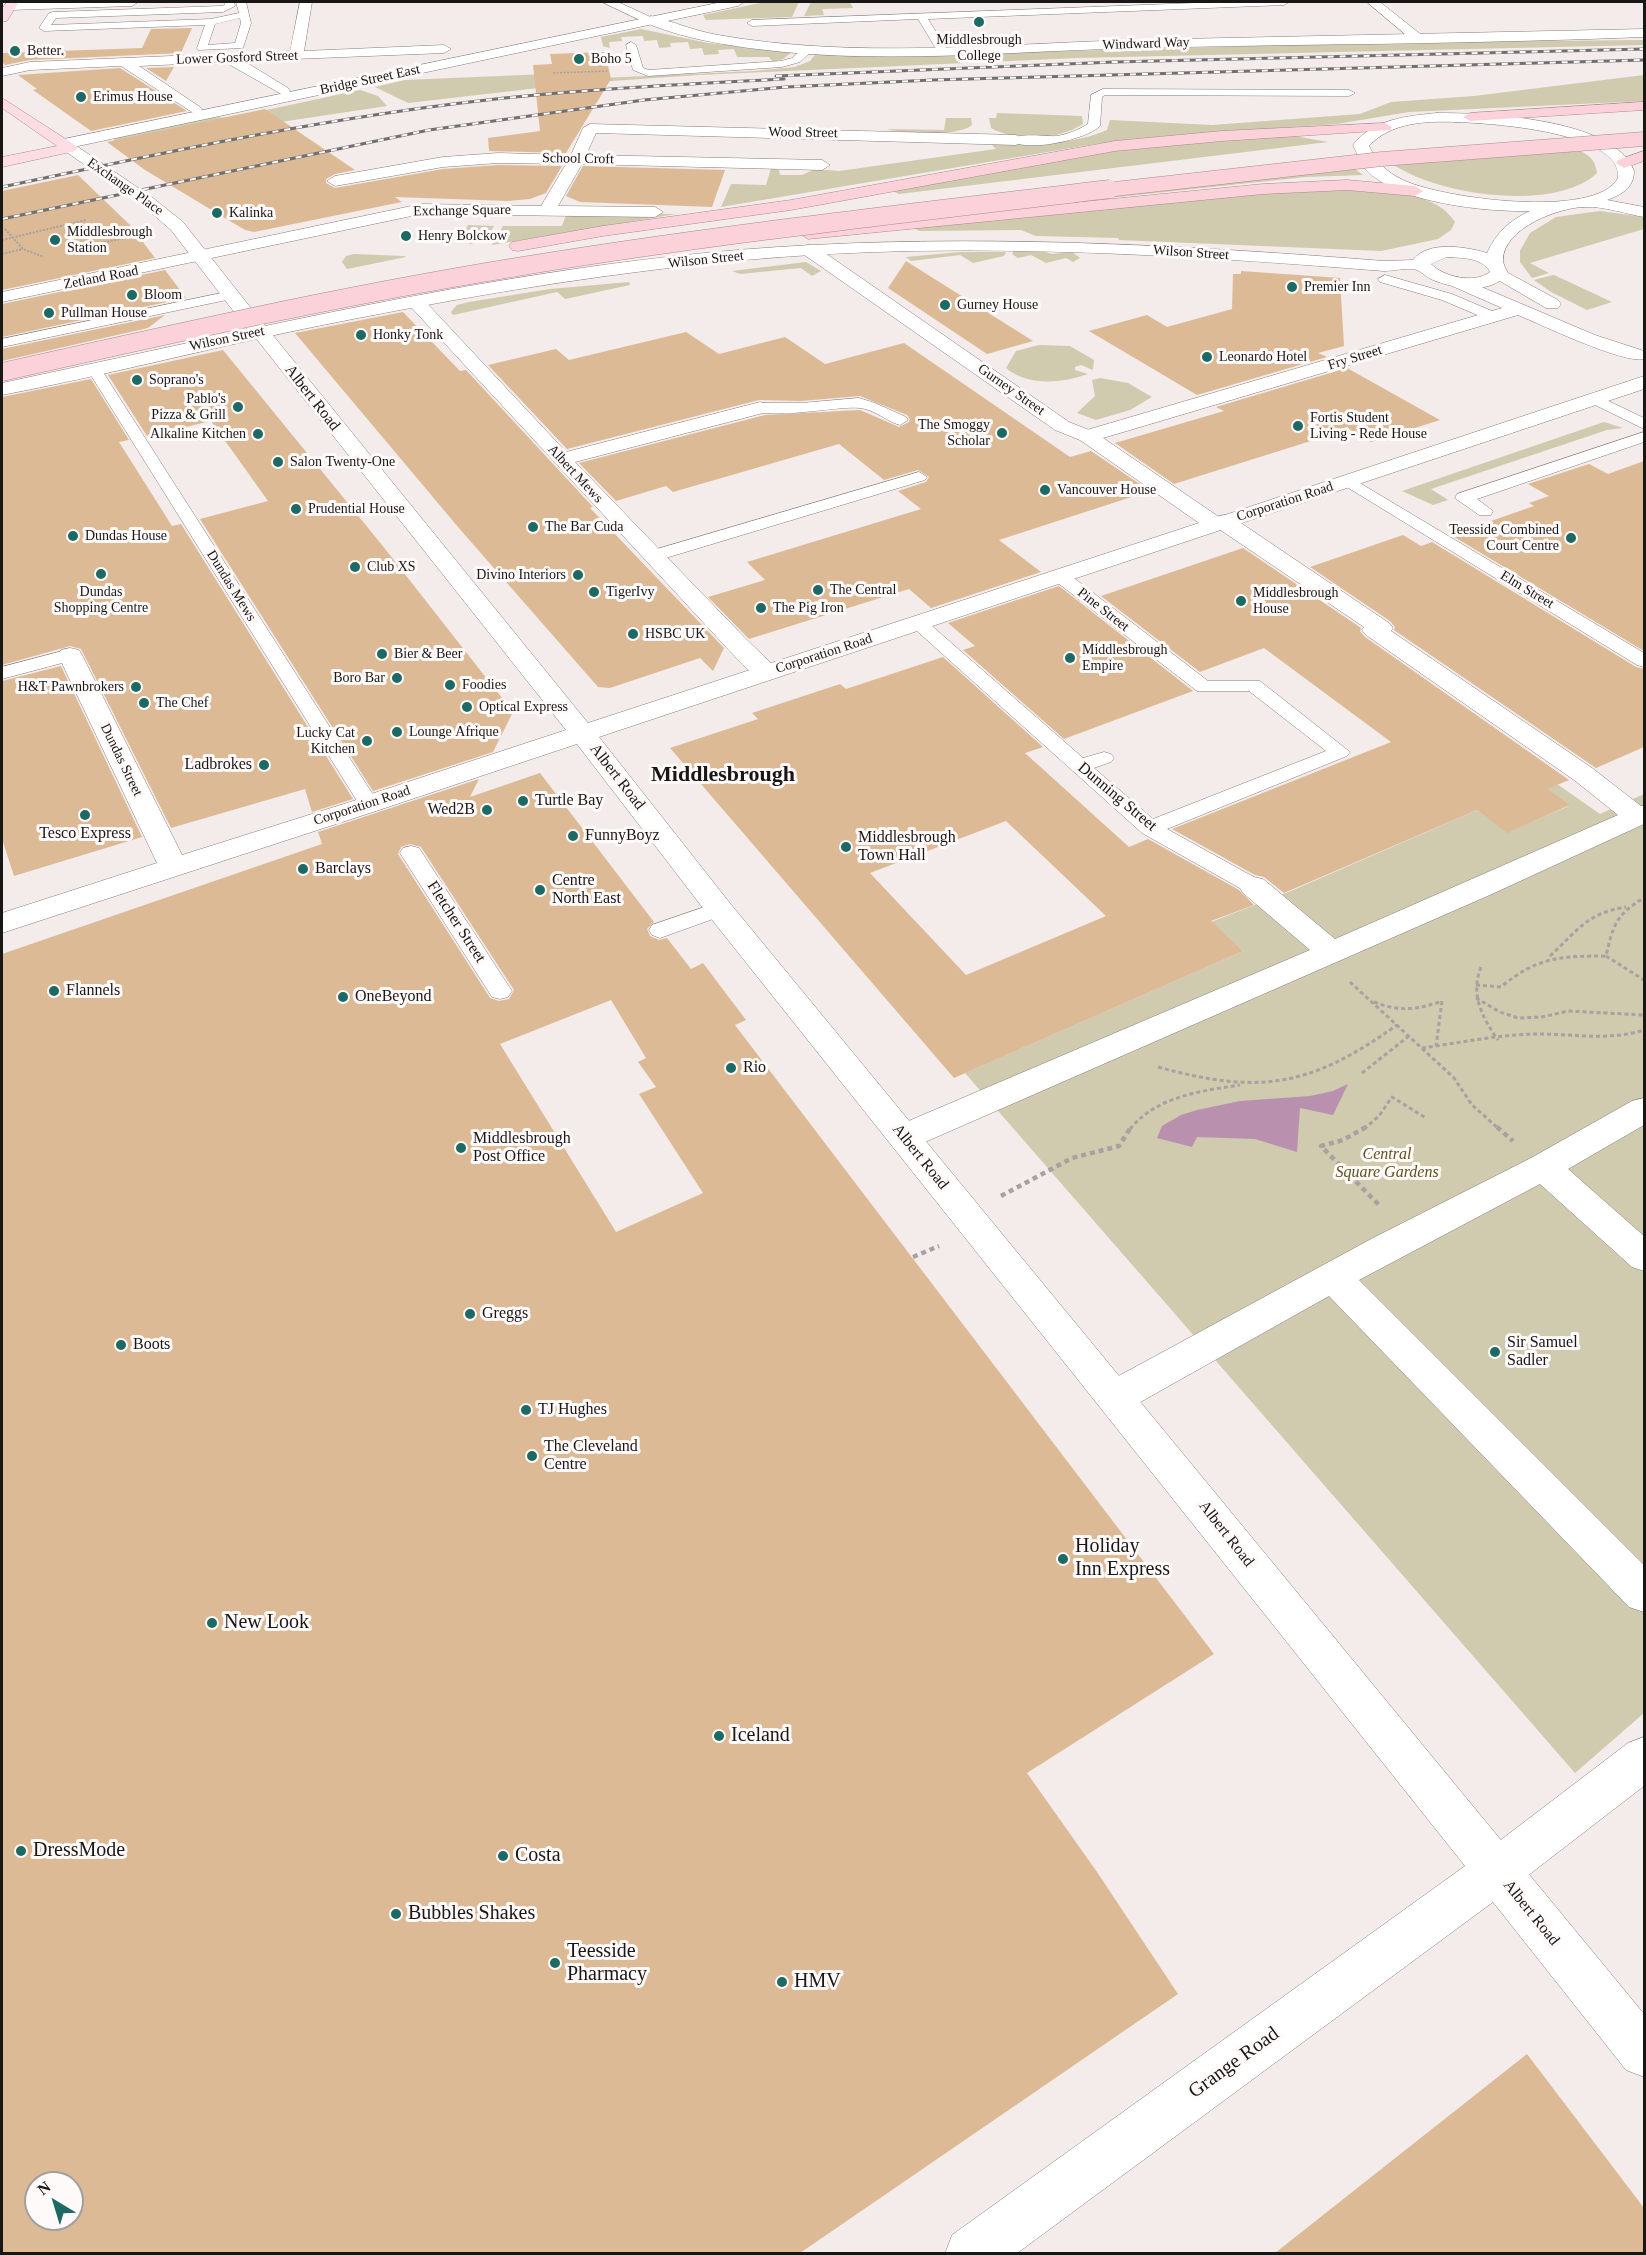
<!DOCTYPE html>
<style>
body{margin:0}
#map{position:relative;width:1646px;height:2255px;overflow:hidden;background:#f3ecea;font-family:Georgia,serif}
canvas{display:block}
.frame{position:absolute;inset:0;border:3px solid #191716;pointer-events:none}
.north{position:absolute;left:24px;top:2171px;width:60px;height:60px;box-sizing:border-box;background:#fefaf9;border:2px solid #a29f9e;border-radius:50%;rotate:322deg;font-size:16px;font-weight:700;line-height:24px;text-align:center;color:#191716}
.north::after{content:'';display:block;margin:auto;width:21px;height:27px;background:#1d6964;clip-path:polygon(50% 0,100% 100%,50% 72%,0 100%)}
</style>
<div id="map">
<canvas width="1646" height="2255"></canvas>
<div class="frame"></div>
<div class="north">N</div>
</div>
<script>
const c = document.querySelector('canvas').getContext('2d');
c.lineJoin = 'round';
function fill(path, color) { c.fillStyle = color; c.fill(path, 'evenodd'); }
function trace(path, color, width, dash) { c.strokeStyle = color; c.lineWidth = width; c.lineCap = dash ? 'butt' : 'round'; c.setLineDash(dash || []); c.stroke(path); }
function label(font, color, halo, rows, align = 'center') {
  c.font = font + ' Georgia,serif'; c.lineWidth = 6; c.setLineDash([]); c.textBaseline = 'middle'; c.strokeStyle = halo; c.fillStyle = color; for (const [text, x, y, turn = 0] of rows) {
    c.save(); c.translate(x, y); c.rotate((+turn || 0) * Math.PI / 180); c.textAlign = isNaN(turn) ? turn : align; if (halo) c.strokeText(text, 0, 0); c.fillText(text, 0, 0); c.restore();
  }
}
fill(new Path2D(`
 M765,2H799L792,17L706,20L703,15Z
 M811,2H850L853,8L822,9L824,15L804,16Z
 M641,29L708,43L792,52L783,59L773,62L769,57H737L734,49L718,50L719,54L704,55L702,48L690,49L688,42L670,43L671,47L659,48L657,40L644,41L643,36L621,37L622,41L609,42L610,48L603,46L601,37Z
 M1644,40V45L1077,58L699,75L582,83L408,103L375,87L405,80L547,74L581,79L754,71L795,67L810,61L815,55L886,56L1355,43Z
 M1644,75V101L1409,112L1337,124L1176,135L1095,144L721,207L731,184L766,185L771,168L779,170L780,175H802L815,169L839,171L996,149L991,144C1031,143 1070,146 1107,130L1110,120L1212,125L1360,114L1391,102L1474,96Z
 M360,90L378,96L387,106L254,126L110,144L116,138L214,117L229,118Z
 M997,113L1082,116L1083,124C1059,140 1016,142 991,128L989,118H996Z
 M946,118H971L972,125C957,137 905,134 887,129L944,130Z
 M1295,136L1328,142L899,194L893,191L1137,146Z
 M1581,151C1591,157 1595,160 1597,173C1555,213 1435,195 1391,163Z
 M1351,166L1363,175L1306,177L1080,201L1076,199Z
 M1357,189C1389,192 1436,192 1455,222L1451,230L1438,239L1381,251L1119,240L1118,238L1036,236L1021,230L920,231L915,229L922,227L1265,193Z
 M1600,211L1644,217V229L1530,263L1549,273L1532,278L1520,262V251L1530,233L1556,217Z
 M567,212L676,214L492,245L503,226H562Z
 M468,225L494,226L486,240L470,244L462,238Z
 M1014,251L1045,252L1052,254L1072,252L1080,258L1073,262L1066,258L1046,263L1031,255L1018,258L1012,254Z
 M960,252H1006L1004,256L973,263L960,255L911,261L906,257Z
 M354,254L404,256L406,257L347,269L342,262L346,256Z
 M806,262L821,271L812,276L801,268L740,274L732,271Z
 M1553,275H1554L1612,302L1587,310L1551,292L1534,280Z
 M629,282L630,285L565,299L557,292L453,315L451,312L457,305L469,302L550,289Z
 M1039,345L1070,346L1094,360L1093,370L1081,365L1075,367V370L1088,374C1062,383 1029,387 1006,368L1016,351Z
 M1100,378L1128,383L1152,397L1130,410L1096,420L1077,413L1095,396L1092,380Z
 M1604,422L1623,428L1607,430L1431,489L1448,500L1433,505L1402,491Z
 M1534,768L1600,814L1644,794V1713L1575,1773L965,1073L1243,951L1211,922L1291,891L1477,810L1508,832L1569,806L1523,772Z`), '#d0caae');
fill(new Path2D(`
 M1348,1084L1333,1115L1300,1108L1297,1152L1255,1139L1197,1137L1192,1147L1157,1138L1162,1126L1181,1115L1197,1110L1240,1101L1310,1096L1333,1091Z`), '#b991ae');
fill(new Path2D(`
 M192,28L181,53L30,60L5,65L2,62V53L142,48L151,29Z
 M605,52L611,79L566,153L489,151L488,138L540,131L533,65L552,64L550,54Z
 M174,67L166,81L146,68Z
 M120,68L187,111L91,131L33,90L37,89L18,75Z
 M265,109L355,170L335,174L326,179V183L335,188L443,169L498,165L562,166L546,193L530,199L508,201L395,197L402,202L254,232L245,230L145,170L107,142Z
 M583,166L725,170L712,207L580,202L566,196Z
 M78,175L130,225L155,258L2,290V191Z
 M906,261L1033,341L987,354L888,288Z
 M165,270L186,298L2,337V304Z
 M1241,271L1340,278L1344,346L1318,353L1327,357L1197,395L1089,331L1147,315L1167,327L1232,309L1233,274H1241Z
 M403,312L460,371L466,370L593,507L590,508L724,648L713,671L700,658L610,688L598,687L458,527L295,333Z
 M165,315L148,328L2,361V349Z
 M686,332L719,354L785,337L825,364L904,343L1070,457L1091,451L1150,491L999,540L1041,572L931,608L909,589L749,639L708,597L765,580L747,562L921,509L898,491L926,482L929,477L918,470L884,480L839,444L673,492L666,486L616,501L579,463L765,415L860,410L899,427L909,422L910,419L907,415L860,396L801,401L759,400L567,449L488,365L556,349L569,360Z
 M223,350L382,545L513,712L493,752L373,791L200,519L268,501L211,421L147,436L108,375Z
 M1347,368L1440,420L1371,442L1349,429L1174,484L1115,443L1224,411L1216,407Z
 M91,379L129,440L119,442L172,526L181,524L353,799L312,812L305,789L171,828L81,649L70,646L2,665V397Z
 M1644,461V651L1451,535L1534,506L1529,503L1549,496L1528,484L1589,464L1608,474Z
 M1403,535L1421,546L1432,542L1636,667L1644,669V747L1596,768L1394,630L1395,627L1390,621L1310,567Z
 M1243,548L1361,628L1360,631L1365,637L1569,780L1547,789L1570,805L1507,833L1477,810L1284,893L1264,877L1255,875L1172,829L1391,742L1264,648L1200,672L1101,596Z
 M1059,586L1193,691L1064,739L963,650L975,646L948,623Z
 M943,657L1043,747L1025,753L1129,847L1148,839L1239,890L1254,905L1211,921L1243,951L954,1078L670,748L758,719L752,713L840,684L846,689ZM1006,821L1106,916L966,975L870,873Z
 M61,666L142,837L14,876L2,839V681Z
 M540,773L654,922L647,929L650,936L659,940L667,938L691,969L703,963L746,1020L735,1025L1214,1654L1027,1773L1097,1872L1178,1994L800,2253H2V954L322,844L318,832L479,779L470,797ZM410,844L421,847L514,990L509,999L499,1001L490,998L398,854L401,847ZM611,1000L646,1058L638,1062L656,1087L639,1094L703,1193L616,1232L500,1044ZM36,2183H72V2219H36Z
 M1527,2054L1644,2208V2253H1275Z`), '#ddba96');
const service = new Path2D(`
 M224,2H234L235,6L223,12L56,18L51,25L211,19L239,13L236,2H246L251,23L243,48L198,50L197,48L205,25L44,31L39,28L49,13L53,12L221,6L225,5ZM240,18L241,23L235,43L208,45L215,24Z
 M1222,2H1289L1284,5L928,19L947,50L942,53L938,52L918,19L752,26L747,23L752,20Z
 M631,42L636,45L643,68L649,70L781,61L792,58L805,47L814,49L800,62L782,67L648,76L633,70L626,45Z
 M1103,89L1349,90L1355,93L1349,96L1105,95L1102,97L1100,126C1086,140 1025,153 1010,140C1020,132 1044,137 1057,136C1068,134 1078,130 1088,124L1091,95Z
 M1385,275L1452,294L1499,314L1501,317L1494,321L1489,320L1442,300L1380,282L1378,279Z
 M231,291L236,292L238,295L236,298L2,347V339Z
 M94,365L101,369L379,804L376,809L369,811L362,809L359,804L87,369Z
 M1596,395L1644,418V429L1591,403L1588,400L1591,397Z
 M859,398L875,403L906,417L908,420L900,425L894,423C884,418 871,409 860,408C839,405 765,422 752,408L760,403H801Z
 M1644,432V442L1477,499L1493,511L1491,515H1479L1455,498L1457,494Z
 M919,472L927,477L925,480L659,560H647L644,556L647,552Z
 M1348,476L1644,653V667L1637,665L1342,484L1340,481Z
 M1060,571L1066,572L1208,681H1260L1350,752L1347,756L1167,829L1261,881L1264,886L1261,891L1253,893L1245,891L1142,833L908,623L910,619H924L1083,758L1104,752L1111,754L1114,758L1111,762L1094,768L1153,819L1326,751L1249,691H1197L1054,580L1051,576L1054,572Z
 M70,649L77,651L79,655L77,659L2,679V667Z
 M411,846L419,848L508,985L512,991L508,997L500,999L492,997L400,853L403,848Z
 M719,902L727,904L730,909L727,914L660,938L652,935L649,930L652,925Z`);
const pedestrian = new Path2D(`
 M722,2H744L738,6L64,149L56,144L64,139Z
 M809,245L815,246L1069,422L1094,432L1097,436L1094,440L1087,442L1080,440L1055,430L803,254L800,250L803,246Z
 M1224,515L1232,517L1389,623L1393,628L1391,631L1592,768L1641,806H1644V824L1492,894L916,1146L904,1150L892,1146L887,1137L892,1128L1310,950L1243,893L1239,886L1243,879L1253,877L1263,879L1335,939L1618,815L1574,780L1366,635L1362,630L1364,627L1216,527L1213,522L1216,517Z
 M736,636L745,638L775,667L778,672L775,677C754,682 741,662 727,648L724,643L727,638Z
 M70,648L79,650L82,655L182,855L369,796L379,798L383,804L379,810L2,933V913L157,863L58,655L61,650Z
 M1644,1098V1125L1568,1169L1644,1236V1271L1632,1267L1540,1184L1359,1280L1644,1565V1612L1629,1607L1329,1296L1128,1409L1115,1413L1102,1409L1096,1397L1102,1385L1373,1238L1531,1158L1632,1101Z
 M1644,1737V1786L1513,1887L1497,1894L1481,1887L1474,1871L1481,1855L1628,1743Z`);
const minor = new Path2D(`
 M31,2H138L132,6L10,10L4,6L10,2Z
 M300,2H312L304,51L444,45L451,49L444,53L244,61L288,88L290,91L288,94L283,95L225,62L139,66L200,107L202,110L200,113L195,114L121,66L30,70L2,76V68L30,62L290,51Z
 M602,2H618L657,20L651,24L646,23Z
 M1367,2H1380L1424,37L1417,41L1412,40Z
 M590,124L1016,135L1024,140L1016,145L596,133L586,155L822,160L830,165L822,170L582,164L558,206L655,207L663,212L655,217L421,214L2,302V292L421,204L541,206L566,164L498,163L443,167L335,186L327,181L335,176L443,157L498,153L571,155L583,128Z
 M1499,268L1558,300L1561,304L1558,308H1546L1493,277L1490,273L1493,269Z
 M1458,277L1595,335L1644,351V359C1623,364 1542,325 1518,315L1103,438L1219,517L1644,376V389L599,737L729,902L1644,2014V2077L1626,2070L1493,1902L1016,2254H945L952,2235L1465,1866L709,916L577,744L379,810L369,812L359,810L355,804L359,798L566,730L251,332L253,328H267L588,723L1199,523L1080,440L1077,436L1080,432L1502,308L1452,286L1449,282L1452,278Z
 M416,297L422,298L566,452L760,402L767,404L770,408L767,412L575,462L745,638L748,643L745,648L736,650L727,648L410,306L407,302L410,298Z`);
const tertiary = new Path2D(`
 M651,16C674,22 695,31 718,35C855,59 995,44 1133,40C1303,36 1474,33 1644,29V37C1475,44 1305,44 1136,48C1019,51 901,63 784,52C737,47 690,41 646,23L645,20Z
 M1437,113C1485,113 1615,118 1634,171C1634,188 1621,195 1607,200L1644,207V217C1626,214 1604,206 1585,207C1560,207 1503,228 1503,260C1503,264 1506,269 1508,273C1492,295 1455,289 1433,280C1427,278 1422,272 1417,270C1409,267 1393,271 1384,271C1158,253 930,239 705,264C570,278 436,302 303,329C202,350 102,376 2,395V383L248,330L171,230L141,204L65,151L62,148L70,143L75,145L153,198L183,222L265,326C445,288 629,254 813,245C1004,235 1194,246 1384,261L1413,260C1428,240 1467,247 1487,253C1496,233 1510,220 1530,211C1485,212 1398,203 1366,170C1360,164 1357,153 1353,145C1373,119 1407,116 1437,113ZM1456,122C1487,123 1623,131 1618,178C1596,220 1440,198 1403,180C1386,172 1377,162 1369,146C1391,122 1426,121 1456,122ZM1447,257C1461,258 1482,257 1490,272C1474,284 1444,277 1431,264Z`);
const primary = new Path2D(`
 M7,2H19L7,21L2,22V9Z
 M2,98L75,145L78,148L75,151L2,167V157L57,146L2,108Z`);
const trunk = new Path2D(`
 M1644,102V110L1470,121L1463,117L1470,113Z
 M1385,123L1392,127L1390,130L1222,141L1115,151L791,210L603,236L518,251L512,250L509,246L512,242L518,241L603,226L791,200L1115,141L1222,131Z
 M1644,151V161L1624,168L1616,163L1618,160Z
 M1347,180L1415,186L1423,191L1415,196L1347,190L1263,194L808,239L800,234L808,229L1263,184Z`);
trace(service, '#847e7c', 1);
trace(pedestrian, '#847e7c', 1);
trace(minor, '#847e7c', 1);
trace(tertiary, '#847e7c', 1);
trace(primary, '#ab898f', 1);
trace(trunk, '#ab898f', 1);
trace(new Path2D(`
 M553,73L608,71`), '#a7a1a0', 1.5, [2, 1.5]);
trace(new Path2D(`
 M5,229L23,249L44,257
 M2,240L86,220
 M73,249L139,235
 M2,254L23,249`), '#a7a1a0', 2, [2, 1.5]);
trace(new Path2D(`
 M1550,956C1577,931 1587,913 1626,907
 M1606,956L1644,980
 M1481,967C1470,995 1482,1017 1498,1040
 M1350,982L1454,1078L1472,1105L1499,1129
 M1476,985L1501,987C1537,957 1560,956 1606,956C1613,926 1616,914 1644,898
 M1476,998L1500,1012L1518,1018L1542,1017L1568,1011L1644,1015
 M1374,1002C1399,1012 1417,1010 1442,1001L1436,1046
 M1422,1048C1459,1043 1501,1034 1538,1034C1573,1034 1609,1041 1644,1030
 M1158,1067C1260,1095 1310,1087 1397,1025
 M1362,1073L1409,1036
 M1130,1129C1157,1096 1201,1091 1240,1085
 M1364,1129L1379,1116L1392,1097L1426,1118`), '#a7a1a0', 3, [4, 3]);
trace(new Path2D(`
 M1366,1127L1343,1140L1321,1146L1380,1206
 M1497,1127L1513,1141
 M1001,1196L1072,1158L1119,1146L1131,1127
 M913,1257L939,1246`), '#a7a1a0', 4.5, [5, 4]);
fill(service, '#fff');
fill(pedestrian, '#fff');
fill(minor, '#fff');
fill(tertiary, '#fff');
fill(primary, '#fcdde3');
fill(trunk, '#fbd2da');
const rail = new Path2D(`
 M776,76L1114,62L1644,49
 M2,187C152,155 301,123 453,104C563,90 674,85 784,79
 M2,219L429,130L644,100L786,87L932,80L1644,60`);
trace(rail, '#736f6e', 3);
trace(rail, '#fefaf9', 2, [6]);
const trunkBridgeFar1 = new Path2D(`
 M1097,191L1382,159L1644,139`);
const trunkBridge = new Path2D(`
 M2,372C171,334 340,296 511,268C709,235 910,213 1110,189`);
trace(trunkBridgeFar1, '#ab898f', 15, []);
trace(trunkBridge, '#ab898f', 19, []);
trace(trunkBridgeFar1, '#fbd2da', 14);
trace(trunkBridge, '#fbd2da', 18);
for (const [x, y, r, color] of [
 [979,22,6,"#1d6964"],
 [15,51,6,"#1d6964"],
 [579,59,6,"#1d6964"],
 [81,97,6,"#1d6964"],
 [217,213,6,"#1d6964"],
 [406,236,6,"#1d6964"],
 [55,240,6,"#1d6964"],
 [1292,287,6,"#1d6964"],
 [132,295,6,"#1d6964"],
 [945,305,6,"#1d6964"],
 [49,313,6,"#1d6964"],
 [361,335,6,"#1d6964"],
 [1207,357,6,"#1d6964"],
 [137,380,6,"#1d6964"],
 [238,407,6,"#1d6964"],
 [1298,426,6,"#1d6964"],
 [1002,433,6,"#1d6964"],
 [258,434,6,"#1d6964"],
 [278,462,6,"#1d6964"],
 [1045,490,6,"#1d6964"],
 [296,509,6,"#1d6964"],
 [533,527,6,"#1d6964"],
 [73,536,6,"#1d6964"],
 [1571,538,6,"#1d6964"],
 [355,567,6,"#1d6964"],
 [101,574,6,"#1d6964"],
 [578,575,6,"#1d6964"],
 [818,590,6,"#1d6964"],
 [594,592,6,"#1d6964"],
 [1241,601,6,"#1d6964"],
 [761,608,6,"#1d6964"],
 [633,634,6,"#1d6964"],
 [382,654,6,"#1d6964"],
 [1070,658,6,"#1d6964"],
 [397,678,6,"#1d6964"],
 [450,685,6,"#1d6964"],
 [136,687,6,"#1d6964"],
 [144,703,6,"#1d6964"],
 [467,707,6,"#1d6964"],
 [397,732,6,"#1d6964"],
 [367,741,6,"#1d6964"],
 [264,765,6,"#1d6964"],
 [523,801,6,"#1d6964"],
 [487,810,6,"#1d6964"],
 [85,815,6,"#1d6964"],
 [573,836,6,"#1d6964"],
 [846,847,6,"#1d6964"],
 [303,869,6,"#1d6964"],
 [540,890,6,"#1d6964"],
 [54,991,6,"#1d6964"],
 [343,997,6,"#1d6964"],
 [731,1068,6,"#1d6964"],
 [461,1148,6,"#1d6964"],
 [470,1314,6,"#1d6964"],
 [121,1345,6,"#1d6964"],
 [1495,1352,6,"#1d6964"],
 [526,1410,6,"#1d6964"],
 [532,1456,6,"#1d6964"],
 [1063,1559,6,"#1d6964"],
 [212,1623,6,"#1d6964"],
 [719,1736,6,"#1d6964"],
 [21,1851,6,"#1d6964"],
 [503,1856,6,"#1d6964"],
 [396,1914,6,"#1d6964"],
 [555,1963,6,"#1d6964"],
 [782,1982,6,"#1d6964"]
]) { const dot = new Path2D(); dot.arc(x, y, r, 0, 2 * Math.PI); c.fillStyle = color; c.fill(dot); trace(dot, '#fefaf9', 2); }
label('14px', '#191716', '#fefaf9', [
 ["Middlesbrough",979,40,"center"],
 ["College",979,56,"center"],
 ["Better.",27,51],
 ["Boho 5",591,59],
 ["Erimus House",93,97],
 ["Kalinka",229,213],
 ["Middlesbrough",67,232],
 ["Station",67,248],
 ["Henry Bolckow",418,236],
 ["Premier Inn",1304,287],
 ["Bloom",144,295],
 ["Gurney House",957,305],
 ["Pullman House",61,313],
 ["Honky Tonk",373,335],
 ["Leonardo Hotel",1219,357],
 ["Soprano's",149,380],
 ["Pablo's",226,399,"right"],
 ["Pizza & Grill",226,415,"right"],
 ["Fortis Student",1310,418],
 ["Living - Rede House",1310,434],
 ["The Smoggy",990,425,"right"],
 ["Scholar",990,441,"right"],
 ["Alkaline Kitchen",246,434,"right"],
 ["Salon Twenty-One",290,462],
 ["Vancouver House",1057,490],
 ["Prudential House",308,509],
 ["The Bar Cuda",545,527],
 ["Teesside Combined",1559,530,"right"],
 ["Court Centre",1559,546,"right"],
 ["Dundas House",85,536],
 ["Club XS",367,567],
 ["Divino Interiors",566,575,"right"],
 ["The Central",830,590],
 ["Dundas",101,592,"center"],
 ["Shopping Centre",101,608,"center"],
 ["TigerIvy",606,592],
 ["Middlesbrough",1253,593],
 ["House",1253,609],
 ["The Pig Iron",773,608],
 ["HSBC UK",645,634],
 ["Middlesbrough",1082,650],
 ["Empire",1082,666],
 ["Bier & Beer",394,654],
 ["Boro Bar",385,678,"right"],
 ["Foodies",462,685],
 ["H&T Pawnbrokers",124,687,"right"],
 ["The Chef",156,703],
 ["Optical Express",479,707],
 ["Lounge Afrique",409,732],
 ["Lucky Cat",355,733,"right"],
 ["Kitchen",355,749,"right"]
], 'left');
label('14px', '#191716', '#fefaf9', [
 ["Windward Way",1146,44,-2],
 ["Lower Gosford Street",237,58,-2],
 ["Bridge Street East",370,80,-12],
 ["Wood Street",803,133,1],
 ["School Croft",578,159,1],
 ["Exchange Place",125,187,35],
 ["Exchange Square",462,211,-1],
 ["Wilson Street",1191,253,4],
 ["Wilson Street",706,260,-6],
 ["Zetland Road",101,278,-11],
 ["Wilson Street",227,339,-12],
 ["Fry Street",1355,358,-17],
 ["Gurney Street",1011,390,35],
 ["Albert Mews",575,474,47],
 ["Corporation Road",1285,502,-18],
 ["Dundas Mews",231,586,58],
 ["Elm Street",1527,590,31],
 ["Pine Street",1103,610,38],
 ["Corporation Road",824,654,-18],
 ["Dundas Street",121,760,64],
 ["Corporation Road",362,806,-18]
]);
label('16px', '#191716', '#fefaf9', [
 ["Albert Road",312,398,52],
 ["Albert Road",617,777,52],
 ["Dunning Street",1117,797,40],
 ["Fletcher Street",456,922,57],
 ["Albert Road",920,1157,51],
 ["Albert Road",1226,1534,52],
 ["Albert Road",1531,1913,51]
]);
label('16px', '#191716', '#fefaf9', [
 ["Ladbrokes",252,765,"right"],
 ["Turtle Bay",535,801],
 ["Wed2B",475,810,"right"],
 ["Tesco Express",85,834,"center"],
 ["FunnyBoyz",585,836],
 ["Middlesbrough",858,838],
 ["Town Hall",858,856],
 ["Barclays",315,869],
 ["Centre",552,881],
 ["North East",552,899],
 ["Flannels",66,991],
 ["OneBeyond",355,997],
 ["Rio",743,1068],
 ["Middlesbrough",473,1139],
 ["Post Office",473,1157],
 ["Greggs",482,1314],
 ["Sir Samuel",1507,1343],
 ["Sadler",1507,1361],
 ["Boots",133,1345],
 ["TJ Hughes",538,1410],
 ["The Cleveland",544,1447],
 ["Centre",544,1465]
], 'left');
label('italic 16px', '#5e531c', '#fefaf9', [
 ["Central",1387,1155],
 ["Square Gardens",1387,1173]
]);
label('20px', '#191716', '#fefaf9', [
 ["Holiday",1075,1547],
 ["Inn Express",1075,1570],
 ["New Look",224,1623],
 ["Iceland",731,1736],
 ["DressMode",33,1851],
 ["Costa",515,1856],
 ["Bubbles Shakes",408,1914],
 ["Teesside",567,1952],
 ["Pharmacy",567,1975],
 ["HMV",794,1982]
], 'left');
label('20px', '#191716', '#fefaf9', [
 ["Grange Road",1234,2063,-36]
]);
label('bold 22px', '#191716', '#fefaf9', [
 ["Middlesbrough",723,775]
]);
</script>
